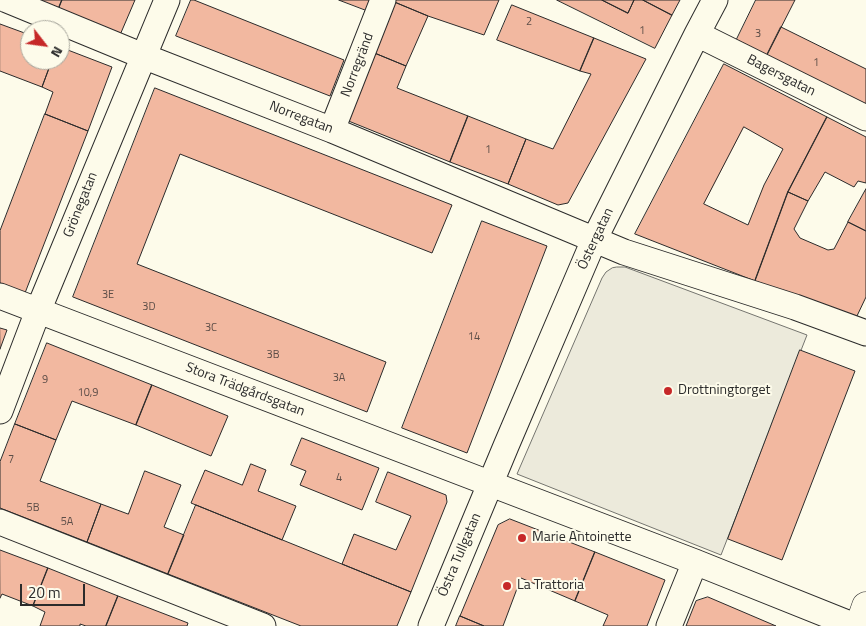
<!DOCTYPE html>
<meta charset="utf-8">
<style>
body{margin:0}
#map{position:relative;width:866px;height:626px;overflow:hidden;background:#fdfbea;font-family:"Titillium Web",sans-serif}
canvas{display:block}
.north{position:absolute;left:20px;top:20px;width:50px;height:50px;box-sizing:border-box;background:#fdfbea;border:1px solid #a9a89e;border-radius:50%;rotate:120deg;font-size:14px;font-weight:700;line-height:20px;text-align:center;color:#2b2b2b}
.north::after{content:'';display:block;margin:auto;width:18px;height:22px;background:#c62828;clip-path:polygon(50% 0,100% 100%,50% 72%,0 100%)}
.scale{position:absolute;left:20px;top:584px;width:65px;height:22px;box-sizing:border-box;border:2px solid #2b2b2b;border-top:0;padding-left:6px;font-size:15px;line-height:18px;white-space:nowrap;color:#2b2b2b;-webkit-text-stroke:4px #fdfbea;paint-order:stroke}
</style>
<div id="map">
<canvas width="866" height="626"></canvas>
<div class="north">N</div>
<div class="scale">20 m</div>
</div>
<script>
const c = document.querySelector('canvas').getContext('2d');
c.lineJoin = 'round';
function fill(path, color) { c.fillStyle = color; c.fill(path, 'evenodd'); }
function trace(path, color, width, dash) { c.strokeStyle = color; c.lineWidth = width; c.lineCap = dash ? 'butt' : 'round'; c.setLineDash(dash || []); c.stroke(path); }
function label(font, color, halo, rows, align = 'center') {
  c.font = font + ' "Titillium Web",sans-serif'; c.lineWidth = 4; c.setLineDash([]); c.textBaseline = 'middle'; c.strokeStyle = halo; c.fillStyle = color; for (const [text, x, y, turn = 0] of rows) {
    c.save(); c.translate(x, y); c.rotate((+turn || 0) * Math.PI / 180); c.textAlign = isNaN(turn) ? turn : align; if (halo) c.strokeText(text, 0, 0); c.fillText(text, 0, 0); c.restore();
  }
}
const parking = new Path2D(`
 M617,267H625L807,335L721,555L517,474L602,278L606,272L612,268Z`);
fill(parking, '#eceadb');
trace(parking, '#74746e', 1);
const building = new Path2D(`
 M35,0H62L58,10Z
 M62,0H135L120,35L58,10Z
 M191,0H194L344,60L330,96L176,36Z
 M339,0H370L366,10Z
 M393,0H499L484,35L428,16L392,1Z
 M557,0H602L628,13L634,0H643L672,15L655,48Z
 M602,0H634L628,13Z
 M643,0H680L672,15Z
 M756,0H795L766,57L736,41Z
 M392,1L428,16L406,66L372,52Z
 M512,5L594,38L580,71L497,40Z
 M0,24L30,35V60H52L42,87L0,71Z
 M781,27L866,69V107L766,57Z
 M594,38L646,59L568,203L558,205L508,184L526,139L553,149L591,74L580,71Z
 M60,47L112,67L88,131L45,114L53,92L42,87L52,60H60Z
 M372,52L406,66L397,88L468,116L450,162L346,120Z
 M724,64L827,117L788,192L755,281L635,234ZM744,127L783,149L764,185L748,225L704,204Z
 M155,88L452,205L432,253L180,154L137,264L386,362L367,412L73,297Z
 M45,114L88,131L25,293L0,283V231Z
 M468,116L526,139L508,184L450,162Z
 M827,117L866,137V183L858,181L854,187L825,172L808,201L788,192Z
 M866,189V231L848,222Z
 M788,192L808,201L794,229L800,238L828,250L834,249L848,222L866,231V297L856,318L755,281Z
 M482,221L547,246L467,453L402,428Z
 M0,328L7,330L0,349Z
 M47,343L152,385L136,425L72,401L56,440L15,424Z
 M800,350L855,371L782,560L728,539Z
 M152,385L228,416L211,456L136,425Z
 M15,424L56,440L40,481L101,504L87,542L0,508V462Z
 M302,438L379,468L362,510L300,485L306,471L291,465Z
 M251,464L266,470L258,491L296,506L282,540L191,503L205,470L242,485Z
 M145,471L181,485L164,527L184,535L168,574L87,542L101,504L128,514Z
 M388,472L446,495L447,502L411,592L342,564L354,534L396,550L411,516L376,502Z
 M196,505L411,592L397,626H301L168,574Z
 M510,519L595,552L575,601L521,578L503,626H484L460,616L498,525Z
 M0,550L48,568L33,606L2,594L0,598Z
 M595,552L665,580L647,626H603L608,615L575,601Z
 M48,568L118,596L106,626H86L80,624V626H40L45,612L33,606Z
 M118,596L188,623L187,626H106Z
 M708,597L776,626H686L696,601Z
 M460,616L484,626H456Z`);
fill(building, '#f2b8a0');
trace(building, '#2b2b2b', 1);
const minor = new Path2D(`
 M7,0L143,56L332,130L624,252L795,307L866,333
 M697,34L866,118
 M332,130L383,0
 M0,296L695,562L855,626
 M0,411L38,311L167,0
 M0,522L263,626
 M431,626L506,446L594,240L697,34L715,0
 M669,626L695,562`);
const major = new Path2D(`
 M859,626L866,606`);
trace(minor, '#2b2b2b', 27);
trace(major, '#2b2b2b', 29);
trace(minor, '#fdfbea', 25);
trace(major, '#fdfbea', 28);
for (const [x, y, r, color] of [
 [668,391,5,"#c62828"],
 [522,538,5,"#c62828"],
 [507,586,5,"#c62828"]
]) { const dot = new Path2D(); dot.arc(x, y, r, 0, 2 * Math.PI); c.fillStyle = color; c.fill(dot); trace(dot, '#fdfbea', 2); }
label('11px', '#5d4e48', null, [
 ["2",529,22],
 ["1",642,31],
 ["3",758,34],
 ["1",816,63],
 ["1",488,150],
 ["3E",108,295],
 ["3D",149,307],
 ["3C",211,328],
 ["14",474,337],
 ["3B",273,355],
 ["3A",339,378],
 ["9",45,380],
 ["10,9",88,393],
 ["7",11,460],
 ["4",339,478],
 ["5B",33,508],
 ["5A",67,522]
]);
label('14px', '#2b2b2b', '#fdfbea', [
 ["Norregränd",358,65,-69],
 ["Bagersgatan",781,76,27],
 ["Norregatan",301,118,21],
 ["Grönegatan",81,205,-68],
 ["Östergatan",596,239,-65],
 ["Stora Trädgårdsgatan",245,390,21],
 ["Östra Tullgatan",460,555,-67]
]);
label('14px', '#2b2b2b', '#fdfbea', [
 ["Drottningtorget",678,391],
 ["Marie Antoinette",532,538],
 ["La Trattoria",517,586]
], 'left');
</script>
